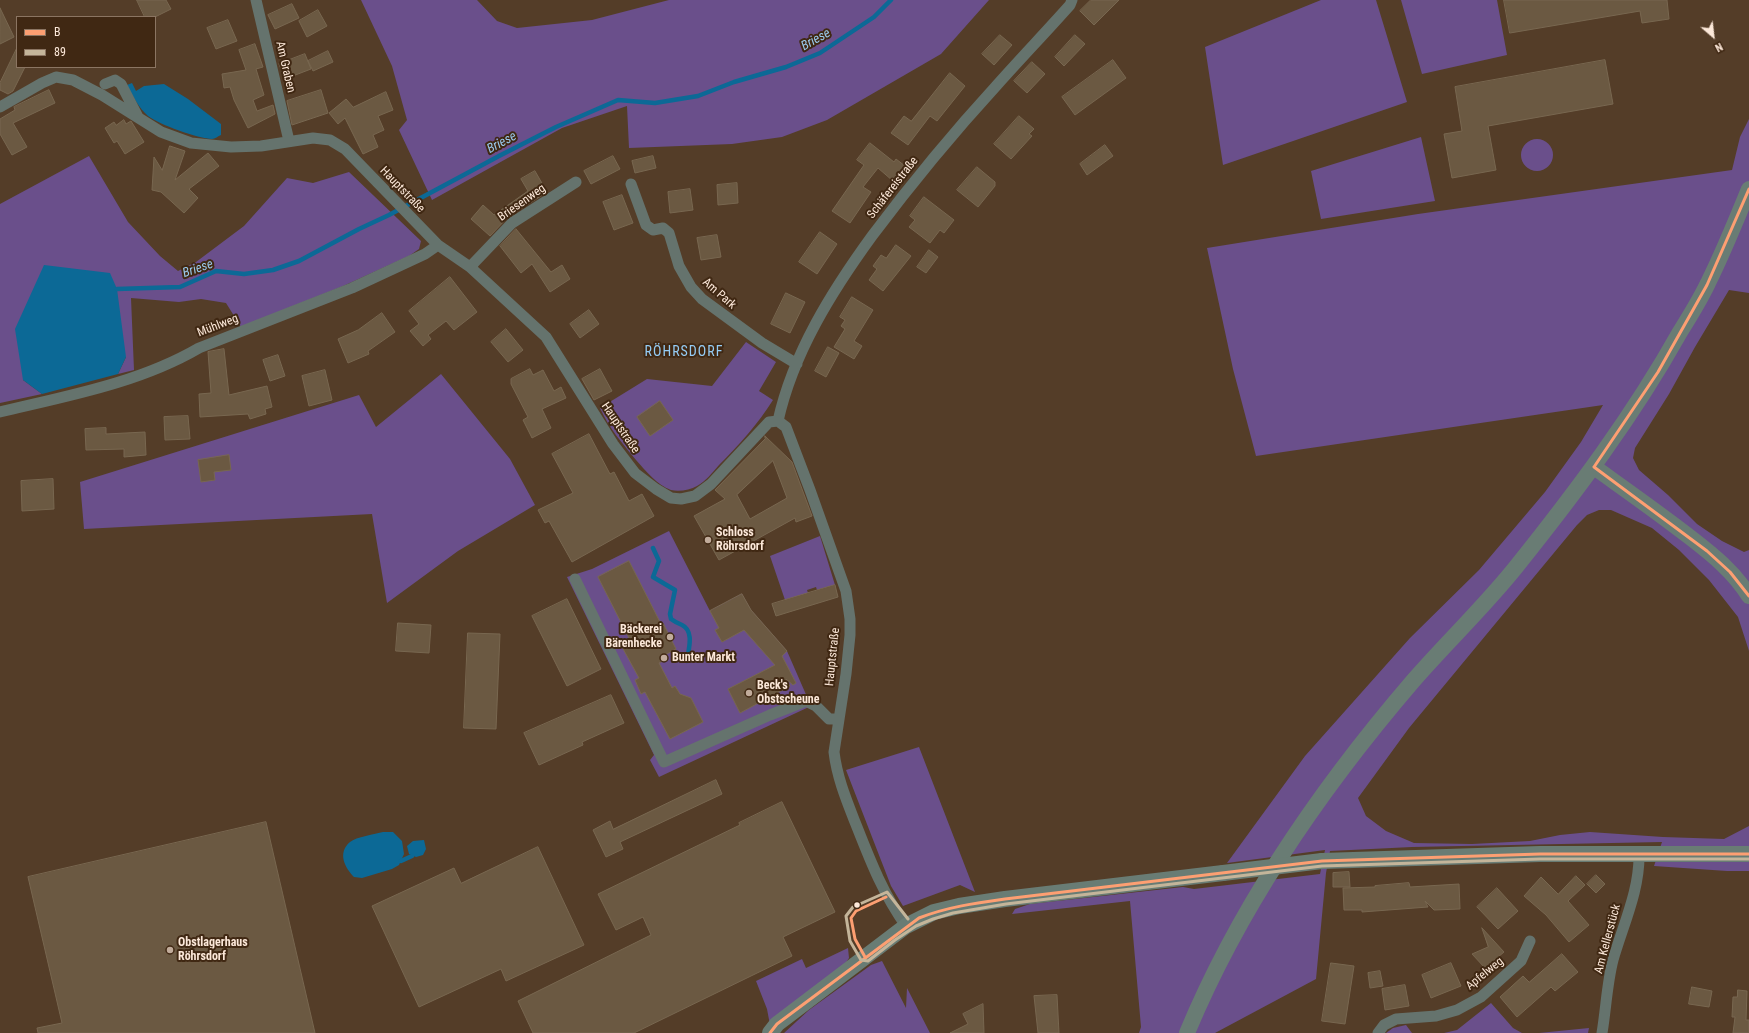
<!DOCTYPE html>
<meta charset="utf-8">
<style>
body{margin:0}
#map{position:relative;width:1749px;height:1033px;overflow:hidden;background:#543d28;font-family:"Roboto Condensed",sans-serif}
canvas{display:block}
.legend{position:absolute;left:16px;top:16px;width:140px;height:52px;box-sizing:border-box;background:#402813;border:1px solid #8b7562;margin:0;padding:5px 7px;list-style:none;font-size:12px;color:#fce8d9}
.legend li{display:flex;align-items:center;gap:8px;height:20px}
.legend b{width:20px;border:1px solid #8b7562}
.north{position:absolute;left:1693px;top:16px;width:40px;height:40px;-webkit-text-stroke:3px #402813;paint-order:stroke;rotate:152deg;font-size:11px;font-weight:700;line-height:16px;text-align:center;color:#fce8d9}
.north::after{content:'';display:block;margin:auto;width:14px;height:18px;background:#fce8d9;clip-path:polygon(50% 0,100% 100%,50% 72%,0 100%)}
</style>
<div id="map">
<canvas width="1749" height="1033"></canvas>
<ul class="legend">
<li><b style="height:5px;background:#fd9f72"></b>B</li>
<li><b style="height:5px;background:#c4b59a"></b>89</li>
</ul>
<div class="north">N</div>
</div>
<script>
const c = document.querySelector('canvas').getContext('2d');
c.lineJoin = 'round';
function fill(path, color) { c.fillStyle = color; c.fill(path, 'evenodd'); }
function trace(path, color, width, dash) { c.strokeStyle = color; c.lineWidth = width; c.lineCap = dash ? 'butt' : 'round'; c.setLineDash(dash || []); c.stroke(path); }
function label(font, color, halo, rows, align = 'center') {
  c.font = font + ' "Roboto Condensed",sans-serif'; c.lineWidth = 4; c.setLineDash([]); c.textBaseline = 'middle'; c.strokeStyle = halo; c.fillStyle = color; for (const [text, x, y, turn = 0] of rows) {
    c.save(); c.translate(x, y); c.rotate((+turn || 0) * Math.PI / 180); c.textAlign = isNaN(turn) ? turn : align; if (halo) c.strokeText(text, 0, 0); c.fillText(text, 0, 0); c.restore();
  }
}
fill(new Path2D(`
 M361,0H477L497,21L517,28L592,20L669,0H989L941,54L827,120L782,137L732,144L629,148L627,106L562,128L432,200L399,130L407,120L392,66Z
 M1321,0H1376L1407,102L1223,165L1205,47Z
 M1401,0H1497L1507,55L1422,74Z
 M1749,119V293L1729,290L1695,347L1669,394L1635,448L1633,458L1639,470L1668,495L1697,524L1722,541L1744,552L1749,550V651L1738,617L1709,580L1679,550L1652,528L1611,510H1599L1587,515L1577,525L1409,728L1358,798L1366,816L1386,831L1414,843L1472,844L1530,841L1560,835L1590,832L1663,837L1724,839L1749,826V871H1727L1654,866L1662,842L1412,847L1330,851L1326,873L1316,979L1215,1033H1139L1141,1027L1130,901L1012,914L1015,909L1030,904L1183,887L1194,889L1320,874L1325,850L1227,863L1305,756L1410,638L1479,570L1545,492L1581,442L1603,405L1256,456L1233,369L1207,248L1418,214L1732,170L1740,137Z
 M1421,137L1435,201L1321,219L1311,171Z
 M1521 155a16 16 0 1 1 32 0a16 16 0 1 1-32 0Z
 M89,156L128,222L160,256L178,271L196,262L244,226L287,178L313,183L349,172L421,241L419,249L409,256L341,287L241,327L226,303L201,299L179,302L131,298L134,370L118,374L126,357L23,380L42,394L0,403V204Z
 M746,342L776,362L759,391L773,400C758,424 739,445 719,465C712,473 706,481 697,486C690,490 679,492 671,490C657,485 646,471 636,460C622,443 609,428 600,408L647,379L712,386Z
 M441,374L510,459L535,505L458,551L387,603L372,514L84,529L80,482L359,395L376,427Z
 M669,531L710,611L742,594L751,610L787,651L811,706L659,777L650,760L654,755L567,577L592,569Z
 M820,536L835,585L817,590L816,587L807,590L808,593L785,600L770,556Z
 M919,747L975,892L960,885L903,906L891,886L846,770Z
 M848,948L849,958L843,967L770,1025L767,1009L756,981L802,959L806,968Z
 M882,961L906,1008L907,988L930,1033H784L809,1010L871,965Z
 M1491,1003L1513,1028L1522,1033H1444L1457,1030Z
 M1406,1025L1412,1033H1386L1393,1028Z
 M1589,1028L1588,1033H1539Z`), '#6a4f8b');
fill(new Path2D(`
 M132,83L136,91L144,86L164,84L188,99L221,124V135C218,136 215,139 212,139C199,139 158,124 148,116C139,108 133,97 127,85Z
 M44,265L110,273L117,289L126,357L118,374L42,394L23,380L15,329Z
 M383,832H393L402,841L404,854L399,865L392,869L362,878L354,877C345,868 337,853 350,842C356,837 375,834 383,832Z
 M424,840L426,849L423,855L416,857L409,854L407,846L413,841Z`), '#0c6996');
trace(new Path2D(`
 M117,289L180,287L216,271L244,274L273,270L299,261L359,229L389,215L499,156L556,127L618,100L655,103L698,96L734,82L786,67L820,53L874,17L891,0
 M653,548L659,561L653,577L675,590L670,614L671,619C675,622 677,623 682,625C695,631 688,651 687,661
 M401,861L412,856`), '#0c6996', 4.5);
const building = new Path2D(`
 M137,0H166L171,9L155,17H145Z
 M1091,0H1119L1094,25L1080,11Z
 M1504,0H1667L1669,19L1642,23L1640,11L1510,33Z
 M292,4L299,18L275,29L268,15Z
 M0,8L14,37L0,44Z
 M318,10L327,26L307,37L299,21Z
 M228,20L237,41L216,49L207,28Z
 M1000,35L1012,45L994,65L982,54Z
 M1075,35L1085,44L1064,66L1055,57Z
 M255,44L263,67L256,69L264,95L253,100L257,111L273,105L275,114L248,128L234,100L230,87L224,88L222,74L246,70L239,50Z
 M17,48V67H25L13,91L8,94L0,90V83Z
 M328,51L333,62L313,71L308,61Z
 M305,54L311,69L285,79L279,64Z
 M1113,60L1126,78L1075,115L1062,97Z
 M1605,60L1613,104L1488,126L1496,170L1452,178L1444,134L1462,131L1455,87Z
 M1032,62L1045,74L1027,93L1014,81Z
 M950,73L965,86L937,121L930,116L908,145L891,133L904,116L911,121Z
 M49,90L55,103L13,123L27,147L12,155L0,134V119L15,110L14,107Z
 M321,90L328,113L292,125L287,101Z
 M386,92L393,110L378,116L384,130L373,135L378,147L363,154L345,118L338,124L329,113L346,99L353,107Z
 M1019,116L1034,129L1029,134L1032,136L1011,159L994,144Z
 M124,120L126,124L131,121L144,142L125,154L117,141L114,143L105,128L114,122L116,125Z
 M870,143L894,162L896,159L905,166L893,181L878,168L863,187L871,192L850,223L832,211L864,165L857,160Z
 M1105,145L1113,156L1087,175L1080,164Z
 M170,146L185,151L175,180L208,153L219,166L189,189L198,198L184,213L161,192L152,190L154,157L162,170Z
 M613,156L620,169L591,184L584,171Z
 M653,156L656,168L635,173L632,161Z
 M977,167L995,182V186L978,207L957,190Z
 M535,171L547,192L508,217L490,236L471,219L483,205L494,215L528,191L521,179Z
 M737,183L738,203L718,205L717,185Z
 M690,189L693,210L670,213L668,192Z
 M622,195L633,223L614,230L603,202Z
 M924,197L954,220L944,233L940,230L930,243L909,227L915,220L910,216Z
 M516,229L551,272L562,265L570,279L550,292L532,264L521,273L500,246Z
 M820,232L837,244L817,274L799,262Z
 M717,235L721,257L701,260L697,238Z
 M896,245L911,256L883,291L869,280L877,269L873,266L881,255L886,258Z
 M929,250L938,257L926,273L917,267Z
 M450,277L477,312L454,330L446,321L428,335L431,339L423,346L410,331L419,324L409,311Z
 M786,293L805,302L790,333L771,324Z
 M852,297L873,310L854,341L862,346L854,359L834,347L845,329L841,326L845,320L840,317Z
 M589,310L599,324L580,338L570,324Z
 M382,313L395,332L368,351L369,354L348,363L338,339L358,330Z
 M506,329L523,350L508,362L491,342Z
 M828,347L839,353L826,377L815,371Z
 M224,349L229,395L267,386L272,407L265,409L266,414L250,419L248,414L200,417L199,394L211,393L208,352Z
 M278,355L285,376L270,381L263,360Z
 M530,369L533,375L543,370L554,391L561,387L566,398L542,409L551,428L532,438L523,420L528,417L511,384V379Z
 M600,369L612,391L594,400L582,379Z
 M325,370L332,400L309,406L302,376Z
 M660,401L673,420L650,436L637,417Z
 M188,416L190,439L165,440L164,417Z
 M106,428V434L145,432L146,455L124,457V449L86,450L85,429Z
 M589,434L610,474L614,472L629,501L642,494L654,516L572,562L549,521L545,523L538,510L573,493L552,454Z
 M765,436L792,462L812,516L796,522L795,518L719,560L694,516L725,499L715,490L765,439ZM773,461L787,498L750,519L737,495Z
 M229,455L231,470L214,472L215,480L201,482L198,460Z
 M53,479L54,509L22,511L21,481Z
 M629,561L661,624L663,623L676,649L661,657L663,661L659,663L672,688L675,686L680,694L691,698L703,722L670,739L645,692L641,694L635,680L639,678L621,645L630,640L598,577Z
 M835,585L838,597L776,616L772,604Z
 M742,594L751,610L787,651L782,656L796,683L793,685L786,679L790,686L740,713L728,689L775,665L744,630L722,642L715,630L719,628L710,611Z
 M567,599L601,669L567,686L532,616Z
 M398,623L431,625L429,653L396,651Z
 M468,633L500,634L496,729L464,728Z
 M611,695L624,723L582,742L583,745L539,765L524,733Z
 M716,780L722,794L620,842L623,849L606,857L593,830L610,821L613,829Z
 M782,802L835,912L783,937L792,956L634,1033H533L518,1001L651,935L643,917L616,930L598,894L740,825L739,823Z
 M266,822L315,1033H38L37,1028L62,1023L28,877Z
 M538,847L584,945L506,981L501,969L419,1007L372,906L454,868L461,883Z
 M1349,872L1350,887H1333V873Z
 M1596,875L1605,884L1596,893L1587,884Z
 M1576,876L1585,885L1568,901L1589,925L1569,942L1546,915L1524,896L1541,877L1558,894Z
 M1409,883L1410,887L1459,884L1460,909L1434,910L1425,901L1428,907L1362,912V910H1344L1343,888L1375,887V886Z
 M1497,888L1518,911L1498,929L1477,907Z
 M1482,928L1504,952L1485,968L1472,954L1488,947Z
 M1562,954L1578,972L1555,991L1551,987L1517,1017L1500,997L1523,976L1529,982Z
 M1331,963L1354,966L1345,1024L1322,1021Z
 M1451,963L1461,986L1431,998L1422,975Z
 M1380,971L1383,986L1370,988L1368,973Z
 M1405,985L1409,1006L1385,1010L1382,989Z
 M1692,987L1712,991L1709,1007L1689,1004Z
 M1738,990L1747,991L1746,1020H1749V1033H1733L1735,1017H1732L1733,997H1737Z
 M1057,995L1059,1033H1038L1034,996Z
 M983,1004L984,1033H950L968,1024L963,1014Z`);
fill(building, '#6b5942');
trace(building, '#786750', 1);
trace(new Path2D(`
 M256,0L289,141
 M105,84L115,80L121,84L138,117
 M0,107L42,83L56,77L73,80L102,95L161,132L191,143L231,147L261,146L313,138L330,140L345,149L438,245L470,267L546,337L613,444L635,473L656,489L671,498L681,499L695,496L711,484L769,422L778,421L786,427L810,490L846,591L850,619V635L846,674L834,752C837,777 846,799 855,822C870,860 882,892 906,926
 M631,184L646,225L653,230L663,228L669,233L679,266L691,287L702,299L762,343L797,364
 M470,267L512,223L576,182
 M0,412C67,396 139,383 199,348L352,288L425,254L438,245
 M778,421C793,353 832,291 872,236C911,184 953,133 997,85C1021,58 1046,32 1070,5L1072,0
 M575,579L664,762L770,715L806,701L816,706L829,719H839
 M1378,1033L1384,1025L1396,1019L1436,1016L1457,1010L1481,997L1521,961L1530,941
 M1602,1033C1606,1009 1607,983 1613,960C1623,925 1640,890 1639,853`), '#65736d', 11);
trace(new Path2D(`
 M1594,467C1626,490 1659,513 1691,538C1713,555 1734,572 1749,596
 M1322,861L1540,854H1749
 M770,1033L777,1024L906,926L934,912L959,906L1005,899L1223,873
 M1187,1033C1241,903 1322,787 1413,681C1446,643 1484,607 1516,567C1576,492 1633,416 1680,332C1690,316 1700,300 1708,283C1723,253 1736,221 1749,189`), '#697c74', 16);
trace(new Path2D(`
 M1223,873L1322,861`), '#697c74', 16);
trace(new Path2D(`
 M1594,467L1658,372L1707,285L1749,189
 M1594,467L1707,551L1730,572L1749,596
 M865,957L855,939L851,918L856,911L886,897
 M770,1033L777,1024L919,918C947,907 976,903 1005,899L1322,861L1540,854H1749`), '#fd9f72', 3);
trace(new Path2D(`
 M908,919L887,892L853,907L846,916L850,941L861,960L868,961L895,940L916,926L933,919L953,913L1006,904L1322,866L1540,859H1749`), '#c4b59a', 3);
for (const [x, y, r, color] of [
 [708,540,4,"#c1ac9b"],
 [670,637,4,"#c1ac9b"],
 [664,658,4,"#c1ac9b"],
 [749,693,4,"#c1ac9b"],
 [857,905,3.5,"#fce8d9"],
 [170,950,4,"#c1ac9b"]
]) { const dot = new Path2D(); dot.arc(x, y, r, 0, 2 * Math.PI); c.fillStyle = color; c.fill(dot); trace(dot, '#402813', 1.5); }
label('12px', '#fce8d9', '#402813', [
 ["Am Graben",285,67,77],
 ["Schäfereistraße",893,188,-52],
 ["Hauptstraße",402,190,46],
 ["Briesenweg",522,203,-35],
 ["Am Park",719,294,41],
 ["Mühlweg",218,326,-21],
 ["Hauptstraße",620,428,56],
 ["Hauptstraße",833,657,-84],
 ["Am Kellerstück",1608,939,-75],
 ["Apfelweg",1485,974,-39]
]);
label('bold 12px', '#fce8d9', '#402813', [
 ["Schloss",716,533],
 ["Röhrsdorf",716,547],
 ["Bäckerei",662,630,"right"],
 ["Bärenhecke",662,644,"right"],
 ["Bunter Markt",672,658],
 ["Beck's",757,686],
 ["Obstscheune",757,700],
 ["Obstlagerhaus",178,943],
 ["Röhrsdorf",178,957]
], 'left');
label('italic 13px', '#9acaec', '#402813', [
 ["Briese",816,40,-29],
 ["Briese",502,143,-28],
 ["Briese",198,269,-19]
]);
c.letterSpacing = '1px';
label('14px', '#95ccf4', '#402813', [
 ["RÖHRSDORF",684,352]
]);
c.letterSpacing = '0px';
</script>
